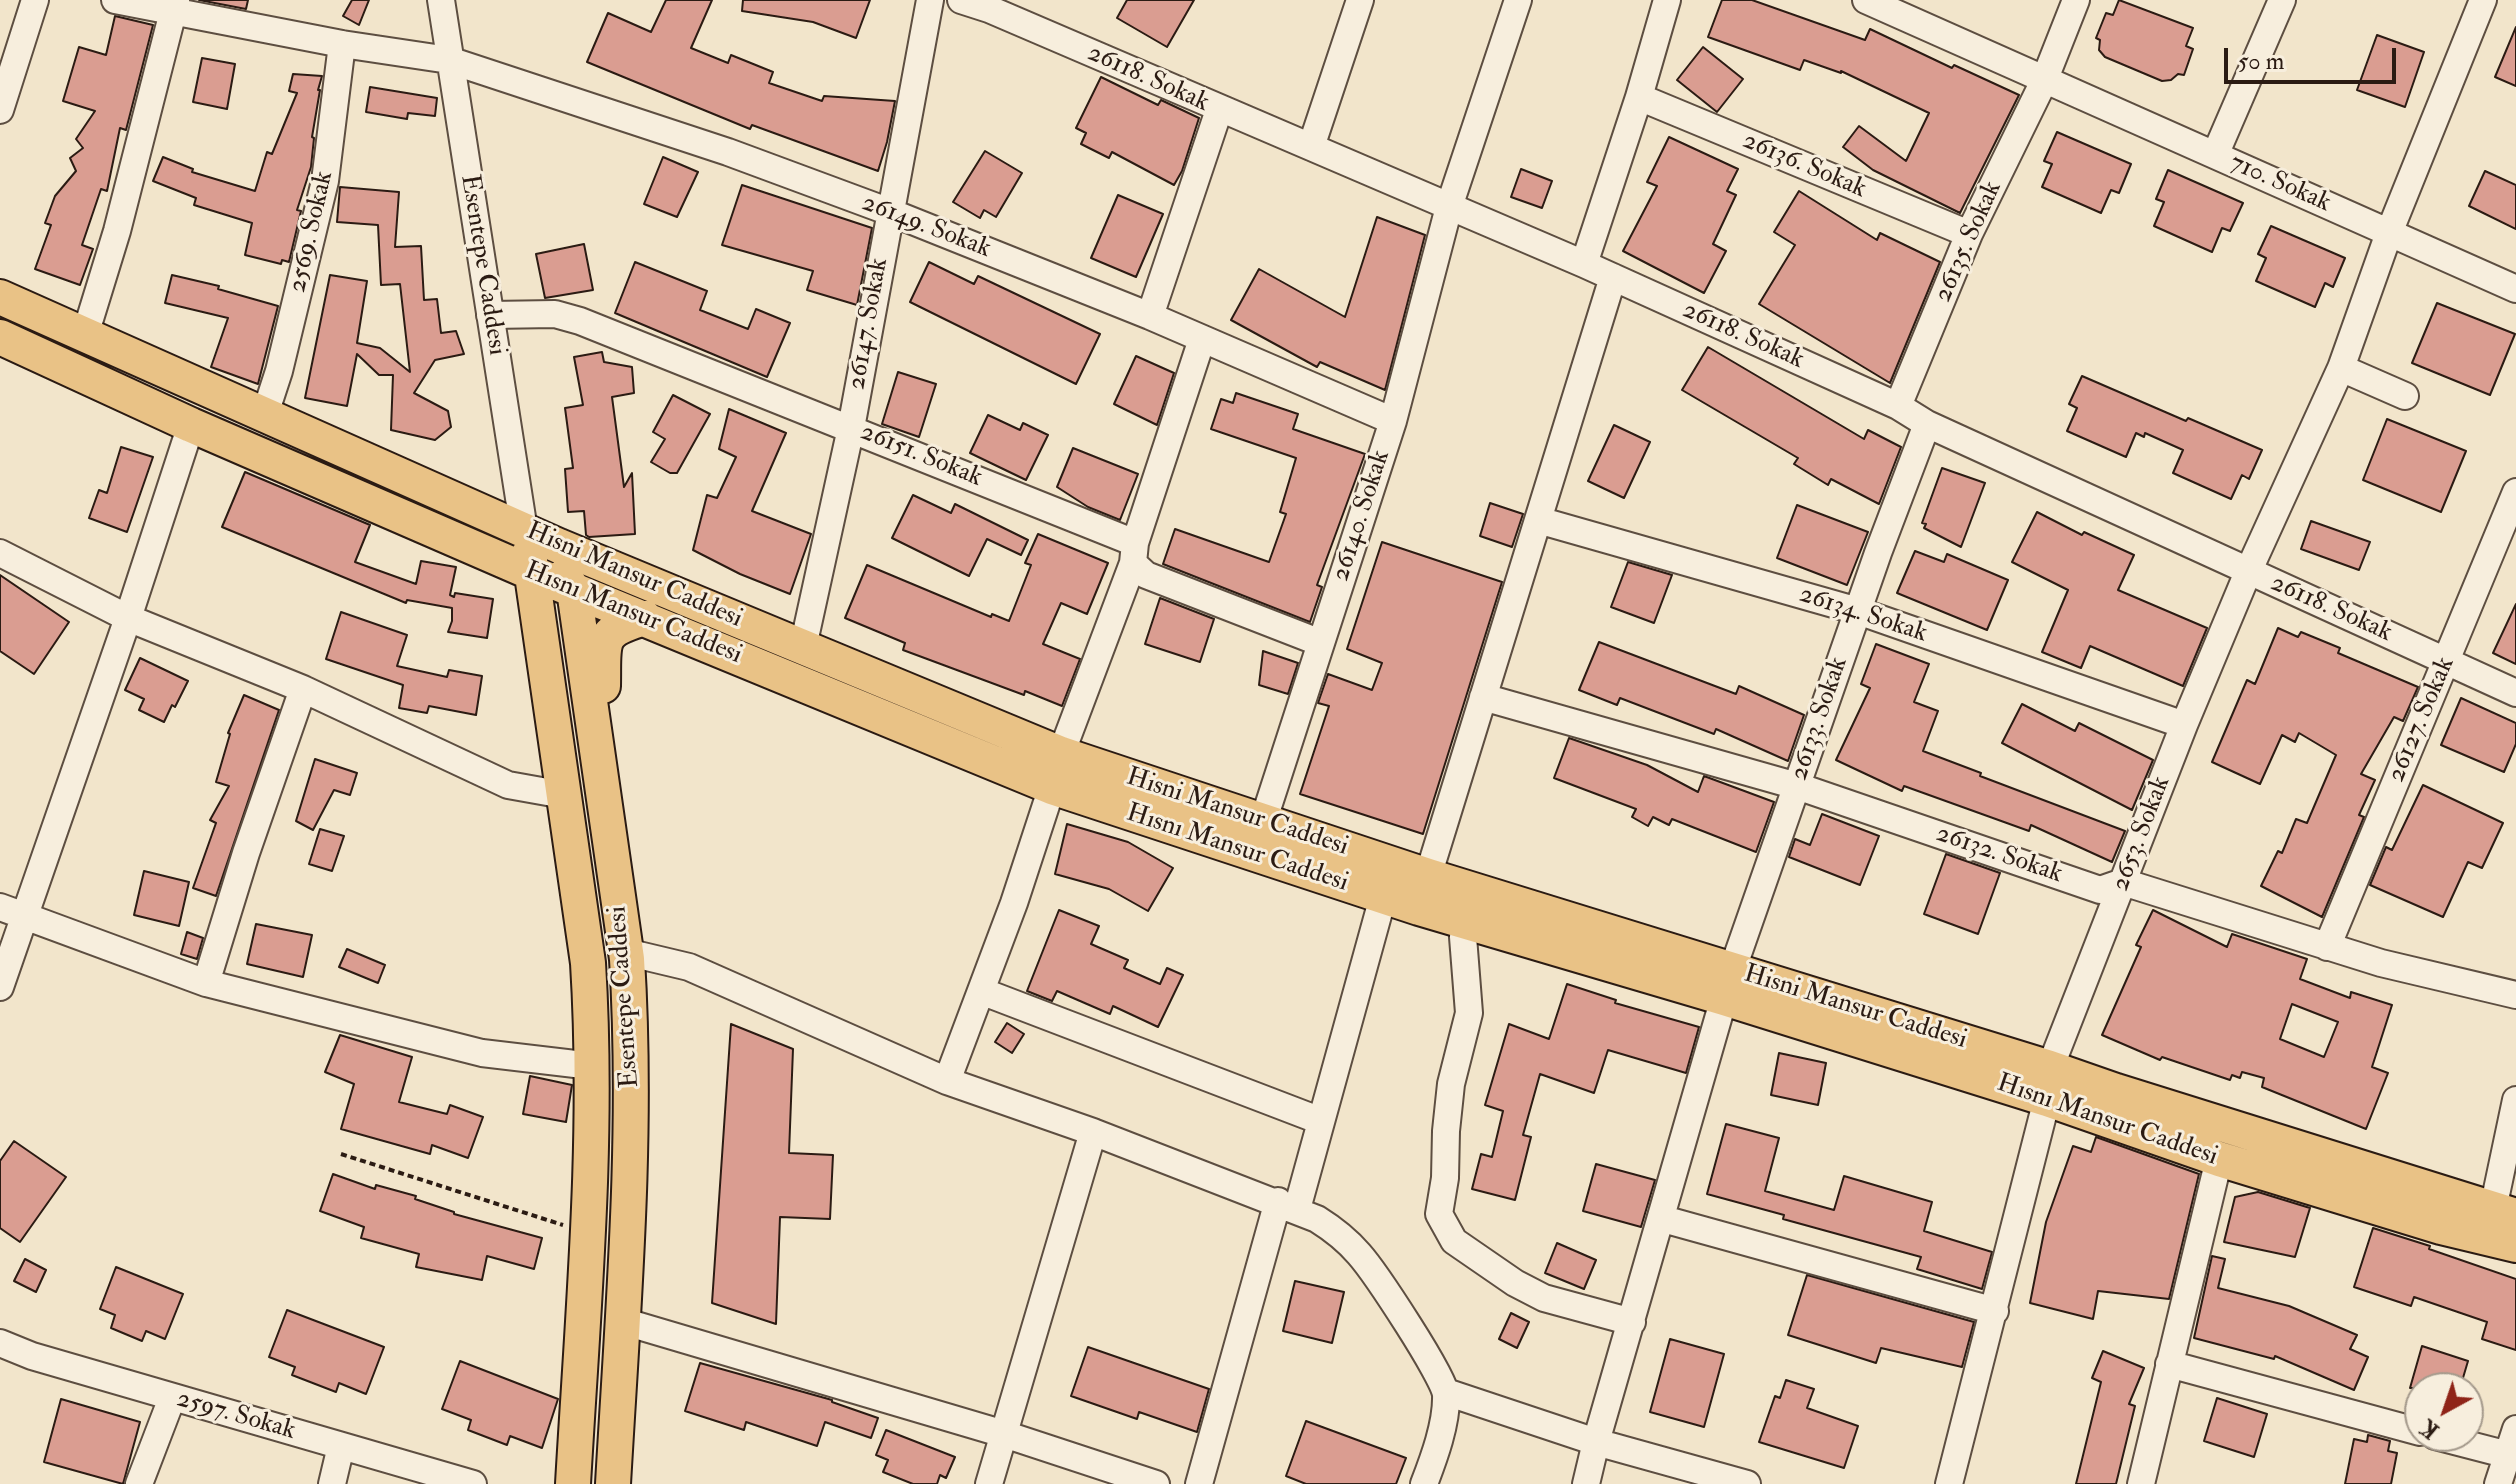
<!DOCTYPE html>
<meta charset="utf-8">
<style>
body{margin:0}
#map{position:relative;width:2516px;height:1484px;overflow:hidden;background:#f2e5cb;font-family:"IM FELL Double Pica",serif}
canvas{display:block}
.north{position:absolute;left:2404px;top:1372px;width:80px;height:80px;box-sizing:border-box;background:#f7eedd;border:2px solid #a59a8c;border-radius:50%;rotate:220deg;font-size:22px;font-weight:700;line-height:32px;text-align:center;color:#2b1b13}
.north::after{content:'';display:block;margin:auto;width:28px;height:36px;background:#8f2418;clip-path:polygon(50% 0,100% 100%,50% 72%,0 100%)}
.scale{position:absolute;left:2224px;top:48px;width:172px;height:36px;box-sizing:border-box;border:4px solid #2b1b13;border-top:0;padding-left:10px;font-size:24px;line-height:28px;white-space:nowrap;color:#2b1b13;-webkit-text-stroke:6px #f7eedd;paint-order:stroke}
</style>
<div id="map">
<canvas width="2516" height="1484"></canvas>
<div class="north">K</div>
<div class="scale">50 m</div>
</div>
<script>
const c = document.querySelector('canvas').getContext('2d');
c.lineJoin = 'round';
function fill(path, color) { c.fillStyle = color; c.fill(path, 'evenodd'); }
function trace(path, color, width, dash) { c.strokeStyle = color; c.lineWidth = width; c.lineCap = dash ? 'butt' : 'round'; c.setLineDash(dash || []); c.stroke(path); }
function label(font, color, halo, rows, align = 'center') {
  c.font = font + ' "IM FELL Double Pica",serif'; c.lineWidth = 6; c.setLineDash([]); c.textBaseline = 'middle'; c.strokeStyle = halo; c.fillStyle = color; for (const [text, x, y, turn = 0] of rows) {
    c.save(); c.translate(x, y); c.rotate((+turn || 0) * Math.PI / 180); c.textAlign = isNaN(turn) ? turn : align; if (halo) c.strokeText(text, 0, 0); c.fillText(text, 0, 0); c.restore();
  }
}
const building = new Path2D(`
 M199,0H248L246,9Z
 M352,0H369L359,25L343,16Z
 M666,0H712L691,48L728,63L731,55L773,72L769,83L822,101L824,96L895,101L887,142L878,171L752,125L750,129L587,62L608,13L651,32Z
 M743,0H870L856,38L813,22L742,11Z
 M1127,0H1194L1167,47L1117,18Z
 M1722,0H1752L1865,40L1870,29L1952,68L1954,65L2019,95L1960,213L1873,170L1843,147L1859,126L1906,161L1929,113L1841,71V73L1804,60L1800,70L1708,37Z
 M2119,0L2193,28L2186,46L2193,49L2184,75L2178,74L2171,80L2162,81L2105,57L2099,50L2100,40L2096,38L2106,13L2113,15Z
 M115,16L153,25L126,130L120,128L107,191L101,189L82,245L93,249L80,285L35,269L51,225L45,223L55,196L76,171L70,158L83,148L76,139L95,111L63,101L79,47L106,55Z
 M2516,27V86L2495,77Z
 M2377,35L2424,52L2405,107L2357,90Z
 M1703,47L1743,79L1717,112L1677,80Z
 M202,58L235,64L227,109L193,102Z
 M293,74L322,76L318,90H320L312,137L314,138L311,167L297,210L301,211L289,262L282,260L281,264L245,255L252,223L194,205L196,198L153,181L163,157L193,169L192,172L255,191L267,152L272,154L297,93L289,91Z
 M1101,77L1158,105L1161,100L1199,118L1182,171L1174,185L1112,152L1109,158L1081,144L1086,133L1076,128Z
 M370,87L437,98L435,116L408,113L407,119L366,112Z
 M2057,132L2131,164L2119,193L2111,190L2101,213L2042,187L2052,164L2044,161Z
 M1669,137L1738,169L1727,191L1736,195L1713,244L1726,251L1704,293L1623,251L1657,186L1647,182Z
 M985,151L1022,173L996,217L984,210L980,218L953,202Z
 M663,157L698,172L677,217L644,204Z
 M1521,169L1552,181L1542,208L1511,197Z
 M2168,170L2243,203L2230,231L2222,228L2212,252L2154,226L2164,202L2156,199Z
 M2485,171L2516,185V229L2469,206Z
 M742,185L872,228L857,305L807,290L813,271L722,245Z
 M340,187L399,192L395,247L421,246L424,300L437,299L441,333L456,331L464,354L435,360L414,393L448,411L451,427L435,440L391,430L393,375H379L357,354L347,406L305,398L330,275L367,281L357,343L380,348L410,372L400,284L381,285L378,225L337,222Z
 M1799,191L1877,240L1880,233L1940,262L1890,383L1759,304L1795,245L1774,232Z
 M1118,195L1163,214L1136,277L1091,258Z
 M1377,217L1425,235L1385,390L1320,362L1317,367L1231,320L1259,269L1345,317Z
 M2271,226L2345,258L2333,287L2325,283L2315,307L2256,281L2266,258L2258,254Z
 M584,244L593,290L545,298L536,254Z
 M635,262L707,291L700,310L748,329L756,309L790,323L767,377L615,313Z
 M929,262L974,284L978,276L1100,334L1076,384L910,302Z
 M172,275L219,286L218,289L278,306L258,384L211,367L228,318L165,303Z
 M2437,303L2515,334L2490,395L2412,363Z
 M1708,347L1864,439L1868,430L1901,447L1879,504L1831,479L1828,485L1794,464L1798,458L1682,390Z
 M602,352L604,362L632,367L634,393L612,397L624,487L632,473L635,534L589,537L586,535L584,511L568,512L565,469L573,468L565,408L583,405L574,357Z
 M1136,356L1174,373L1157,425L1114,404Z
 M898,372L936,384L919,437L882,424Z
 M2082,376L2186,421L2188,418L2262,450L2249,479L2242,475L2231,499L2173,473L2183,450L2145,433L2144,437L2136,433L2126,457L2067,431L2077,408L2069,404Z
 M1236,393L1298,414L1293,429L1365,454L1317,585L1322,587L1310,622L1163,564L1175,529L1269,562L1286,514L1280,512L1296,458L1211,429L1221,399L1233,403Z
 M673,395L710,414L677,473H670L651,462L665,439L653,432Z
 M729,409L786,433L752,511L811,534L790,594L740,574L693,550L707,495L717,498L736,457L719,449Z
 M988,415L1020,430L1023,423L1048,435L1026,480L970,453Z
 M2387,419L2466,451L2441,512L2363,480Z
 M1614,425L1650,442L1624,498L1588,481Z
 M121,447L153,457L127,532L89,518L99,490L107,493Z
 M1073,448L1138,474L1120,520L1088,507L1057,487Z
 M1942,468L1985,483L1961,547L1924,528L1926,524L1922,523Z
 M245,472L370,525L355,562L416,584L421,561L456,567L450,595L454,597L455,593L493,599L487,638L448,632L452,621V608L407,600L406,603L222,527Z
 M913,495L951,513L955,504L1028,540L1021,555L987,539L969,576L892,538Z
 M1490,503L1523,514L1512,547L1480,536Z
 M1797,505L1868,532L1847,585L1777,558Z
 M2037,512L2082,535L2084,532L2134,555L2118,590L2207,628L2183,686L2090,646L2081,668L2042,652L2068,590L2012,562Z
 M2311,521L2370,542L2359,570L2301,549Z
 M1038,534L1108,563L1087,614L1061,603L1043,644L1080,659L1062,706L1025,691L1024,695L903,650L905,643L845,618L867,565L991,617L992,614L1009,621L1031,565L1025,563Z
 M1382,542L1502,582L1423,834L1300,794L1329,706L1318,703L1328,674L1372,690L1382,663L1347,649Z
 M1915,551L1944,562L1947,554L2008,580L1987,630L1897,593Z
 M1628,562L1672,575L1654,623L1611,607Z
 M0,575L69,622L34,674L0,651Z
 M1160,598L1214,619L1200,662L1145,644Z
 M2516,604V664L2493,653Z
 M341,612L407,635L397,666L447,677L449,670L482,676L476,715L429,706L427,713L399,708L403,685L326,659Z
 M2278,628L2298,637L2301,632L2340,648L2338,653L2418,687L2403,721L2394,717L2361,774L2375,780L2359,815L2364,817L2322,917L2261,886L2278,851L2282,853L2296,819L2307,823L2336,755L2299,733L2295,742L2282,735L2260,784L2212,762L2247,680L2255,684Z
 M1599,642L1736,694L1739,686L1804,715L1788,761L1716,729L1714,734L1620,698L1617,705L1579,690Z
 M1876,644L1929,664L1914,702L1938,711L1923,751L1981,773L1980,776L2125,831L2112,862L2031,825L2029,831L1904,786L1902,791L1836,760L1870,688L1861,684Z
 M1263,651L1298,663L1288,694L1259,685Z
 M140,658L188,681L175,707L172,705L164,722L139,710L144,699L125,690Z
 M244,695L279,710L216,896L193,888L216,823L210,820L229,786L216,782L230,734L228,733Z
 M2461,698L2516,723V744L2504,772L2441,745Z
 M2022,704L2075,731L2079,723L2153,760L2132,810L2002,743Z
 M1569,738L1647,765L1698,792L1704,776L1774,802L1756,852L1672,819L1669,825L1653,817L1648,826L1632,817L1636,809L1554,778Z
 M315,759L357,773L350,795L334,790L313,830L296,821Z
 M2423,785L2503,823L2482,868L2468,862L2443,917L2370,885L2386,847L2392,850Z
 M1822,814L1879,836L1860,885L1789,857L1795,839L1810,845Z
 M1067,824L1128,842L1173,868L1148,911L1109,889L1055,874Z
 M320,829L344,836L332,871L309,864Z
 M1946,854L2000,873L1978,934L1924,914Z
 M144,871L189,882L179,926L134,915Z
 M1059,910L1099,926L1091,944L1128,960L1124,968L1160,984L1167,968L1183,975L1158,1027L1113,1006L1110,1014L1057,991L1052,1001L1027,991Z
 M2153,910L2227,947L2232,934L2307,959L2300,979L2350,998L2351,992L2392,1005L2372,1067L2388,1073L2366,1129L2262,1087L2264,1078L2242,1072L2240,1078L2232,1075L2230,1080L2162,1057L2160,1060L2102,1035L2141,947L2136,945ZM2292,1004L2338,1022L2324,1057L2280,1039Z
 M256,924L312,935L303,977L247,964Z
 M187,932L203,938L197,959L181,954Z
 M347,949L385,965L378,983L339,967Z
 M1567,984L1616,1000L1615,1003L1699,1027L1686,1073L1608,1050L1594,1093L1540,1074L1523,1135L1531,1137L1515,1200L1472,1189L1481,1154L1492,1157L1503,1111L1485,1105L1509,1024L1549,1039Z
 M1007,1023L1024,1034L1012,1053L995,1042Z
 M731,1024L793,1049L789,1153L833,1155L830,1219L780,1217L776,1324L712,1303Z
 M340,1035L412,1057L399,1102L447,1114L450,1105L483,1117L468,1158L432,1145L430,1154L341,1129L354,1084L325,1072Z
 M1779,1053L1826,1063L1818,1105L1771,1095Z
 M530,1076L572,1085L566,1122L523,1114Z
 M1726,1124L1779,1138L1765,1191L1834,1210L1844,1176L1932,1202L1924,1231L1992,1252L1982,1289L1917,1269L1921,1257L1783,1219L1784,1215L1707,1194Z
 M2096,1137L2199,1174L2169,1299L2098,1291L2093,1319L2030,1303L2046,1222L2073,1146L2091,1152Z
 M14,1141L66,1177L20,1242L0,1228V1161Z
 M1596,1164L1655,1180L1641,1227L1583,1211Z
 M333,1174L375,1189L376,1185L416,1196L415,1199L454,1212V1214L542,1238L534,1269L487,1256L482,1280L416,1267L419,1254L361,1238L364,1227L320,1211Z
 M2258,1192L2310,1208L2295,1257L2224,1242L2235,1197Z
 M2373,1228L2430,1246L2429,1249L2516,1279V1350L2482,1339L2487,1322L2414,1297L2411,1306L2354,1287Z
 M1557,1243L1596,1260L1584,1289L1545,1273Z
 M2212,1256L2225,1259L2218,1288L2289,1306L2357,1335L2350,1349L2368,1357L2354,1390L2275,1356L2274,1359L2194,1338Z
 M25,1259L46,1270L36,1292L14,1281Z
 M116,1267L183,1294L165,1339L146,1331L142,1341L111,1328L115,1315L100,1309Z
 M1807,1275L1974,1322L1962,1367L1881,1348L1876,1363L1788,1335Z
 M1295,1281L1344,1292L1332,1343L1283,1331Z
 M287,1310L384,1347L366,1394L339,1383L336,1392L292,1375L295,1367L269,1357Z
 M1511,1313L1529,1322L1517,1348L1499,1339Z
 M1670,1339L1724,1354L1704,1427L1650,1412Z
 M2422,1346L2468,1361L2460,1388H2410Z
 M1088,1347L1209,1389L1197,1432L1139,1412L1137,1419L1071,1396Z
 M2103,1351L2144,1368L2129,1404L2135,1406L2116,1484H2076L2101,1382L2092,1378Z
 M460,1361L558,1399L542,1448L510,1436L507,1445L468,1430L471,1420L442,1409Z
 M700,1363L832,1400V1402L878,1418L871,1438L825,1422L817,1446L746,1422L744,1430L685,1411Z
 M1786,1380L1814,1389L1807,1408L1858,1426L1844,1468L1759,1442L1775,1396L1780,1398Z
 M2217,1398L2267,1414L2254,1457L2204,1441Z
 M61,1399L140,1422L123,1484L44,1462Z
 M1306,1421L1406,1458L1396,1484H1306L1286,1476Z
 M886,1430L955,1457L946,1478L940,1475L937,1484H913L883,1472L888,1460L876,1455Z
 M2368,1435L2390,1441L2388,1451L2397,1453L2391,1484H2345L2354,1439L2367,1442Z`);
fill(building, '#da9d91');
trace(building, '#2b1b13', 2);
const minor = new Path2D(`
 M115,0L342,44L449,60L728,152L890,212L1150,316L1393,421
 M441,0L524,530
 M961,0L989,9L1584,264L1898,406L1927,424L2516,693
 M1866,0L2516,289
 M1639,97L1969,234
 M0,110L35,0
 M1311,147L1360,0
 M2215,155L2282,0
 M1584,264L1639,97L1667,0
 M490,315L555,314L580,321L1135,543L1133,563L1146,575L1321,643
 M1150,316L1219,110
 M85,335L117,231L176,0
 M2341,368L2405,396
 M1898,406L1969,234L2044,81L2076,0
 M264,417L279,371L325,181L342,44
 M1538,520L1858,611L2184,725
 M1135,543L1202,339
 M0,553L128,618L303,689L508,785L564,795
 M803,647L851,428L930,0
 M1483,697L1797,786L2100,890L2123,882L2381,963L2516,995
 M1061,754L1133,563
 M1263,822L1393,421L1449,207L1518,0
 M1428,876L1613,277
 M0,907L206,983L482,1053L592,1066
 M1465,922L1463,937L1469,1013L1451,1084L1446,1131L1445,1178L1439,1214L1454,1241L1515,1283L1544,1298L1632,1322
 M2327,947L2516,492
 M626,952L689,967L947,1081L1093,1132L1317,1219C1333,1229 1347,1240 1359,1254C1375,1272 1444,1376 1446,1395C1447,1423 1434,1458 1424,1484
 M1732,971L1878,553L1927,424
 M206,983L246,853L303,689
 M0,987L128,618L191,425
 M981,991L1321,1121
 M947,1081L1014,903L1052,787
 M1297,1209L1383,897
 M2493,1209L2516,1100
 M1663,1219L1995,1311
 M622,1321L1004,1434L1156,1484
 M0,1343L32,1356L473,1484
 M2169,1364L2420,1432
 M1446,1392L1596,1442L1724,998
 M2435,1436L2516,1457
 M139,1484L172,1398
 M332,1484L341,1446
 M989,1484L1093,1132
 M1199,1484L1278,1201
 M1586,1484L1596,1442L1747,1484
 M1949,1484L2047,1099L2050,1068L2184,725L2248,572L2341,368L2389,233L2483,0
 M2141,1484L2219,1159
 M2498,1484L2516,1429`);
const major = new Path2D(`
 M0,297L559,546L1061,754L1428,876L2050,1068L2116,1091L2516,1216
 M0,337L191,425L532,573L1052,787L1419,908L1724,998L2047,1099L2219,1159L2441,1227L2516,1245
 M529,554L588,963C599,1137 583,1310 573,1484
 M563,577L574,590L627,959C638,1135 623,1309 613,1484
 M603,686C604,640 597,632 645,618`);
trace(minor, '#5d4e41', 30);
trace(major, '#2b1b13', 38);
trace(new Path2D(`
 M341,1154L563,1225`), '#2b1b13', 4, [6, 4]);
trace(minor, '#f7eedd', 26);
trace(major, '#e9c286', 34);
label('26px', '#2b1b13', '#f7eedd', [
 ["26118. Sokak",1148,79,24],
 ["26136. Sokak",1804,166,23],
 ["710. Sokak",2280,184,24],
 ["26149. Sokak",926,227,21],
 ["2569. Sokak",312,232,-77],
 ["26135. Sokak",1969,242,-66],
 ["Esentepe Caddesi",482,265,81],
 ["26147. Sokak",869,324,-80],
 ["26118. Sokak",1743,336,24],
 ["26151. Sokak",921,456,22],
 ["26140. Sokak",1362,516,-72],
 ["Hisni Mansur Caddesi",634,576,23],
 ["26118. Sokak",2331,609,24],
 ["Hısnı Mansur Caddesi",633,614,22],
 ["26134. Sokak",1863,615,18],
 ["26133. Sokak",1820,719,-71],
 ["26127. Sokak",2422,720,-67],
 ["Hisni Mansur Caddesi",1237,813,18],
 ["2653. Sokak",2142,834,-69],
 ["Hısnı Mansur Caddesi",1237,849,18],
 ["26132. Sokak",1999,855,19],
 ["Esentepe Caddesi",625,997,-94],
 ["Hisni Mansur Caddesi",1855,1008,17],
 ["Hısnı Mansur Caddesi",2107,1121,19],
 ["2597. Sokak",236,1416,16]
]);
</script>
